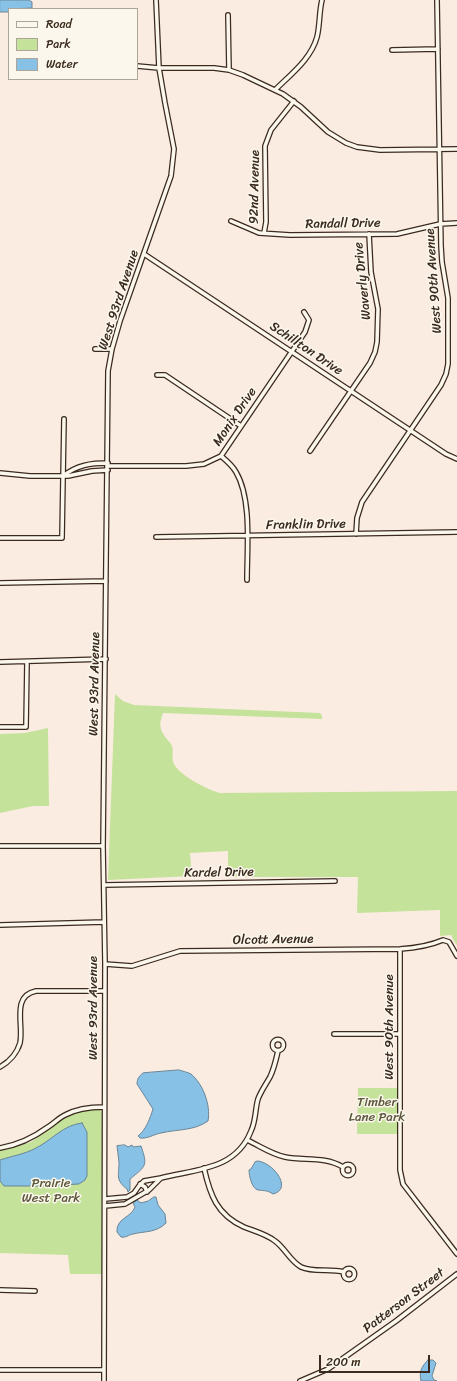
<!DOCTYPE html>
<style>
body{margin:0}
#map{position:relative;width:457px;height:1381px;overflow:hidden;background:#fbece2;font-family:Sriracha,sans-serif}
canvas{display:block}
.legend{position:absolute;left:8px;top:8px;width:130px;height:72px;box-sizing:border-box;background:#fbf7ec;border:1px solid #aea59a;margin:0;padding:5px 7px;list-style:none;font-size:12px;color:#3b2a1e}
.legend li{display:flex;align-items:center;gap:8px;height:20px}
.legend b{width:20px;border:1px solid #aea59a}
.scale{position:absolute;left:319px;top:1355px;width:111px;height:18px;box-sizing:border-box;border:2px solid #3b2a1e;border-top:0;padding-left:5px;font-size:12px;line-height:14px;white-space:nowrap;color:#3b2a1e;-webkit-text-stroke:3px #fbf7ec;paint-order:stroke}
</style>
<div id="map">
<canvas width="457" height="1381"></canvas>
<ul class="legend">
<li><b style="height:5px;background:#fbf7ec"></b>Road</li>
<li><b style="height:11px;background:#c4e29a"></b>Park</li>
<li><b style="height:11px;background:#87c1e6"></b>Water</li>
</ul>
<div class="scale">200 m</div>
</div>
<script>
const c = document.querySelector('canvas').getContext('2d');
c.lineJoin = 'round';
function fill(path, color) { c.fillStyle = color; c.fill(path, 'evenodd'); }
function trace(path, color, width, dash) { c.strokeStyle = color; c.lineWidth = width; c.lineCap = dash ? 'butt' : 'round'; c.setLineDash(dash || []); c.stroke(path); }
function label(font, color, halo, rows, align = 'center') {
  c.font = font + ' Sriracha,sans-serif'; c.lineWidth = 3; c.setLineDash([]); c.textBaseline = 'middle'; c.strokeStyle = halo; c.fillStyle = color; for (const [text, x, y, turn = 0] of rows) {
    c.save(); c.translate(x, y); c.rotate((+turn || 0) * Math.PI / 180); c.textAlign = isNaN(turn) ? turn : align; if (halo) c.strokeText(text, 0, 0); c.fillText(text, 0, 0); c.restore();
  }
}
fill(new Path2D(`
 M115,694L123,701L134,705L320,713L322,716V719L163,713C159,724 159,729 166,738C168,741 171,743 172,746C174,752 171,758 174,764C179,775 208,790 220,793L457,791V946L451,935L440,936V910L357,913L358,877H228V851L190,853L192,876L108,880Z
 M48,728L49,806H33L0,813V734L25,733Z
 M358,1088H398L397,1134H357Z
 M97,1109L100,1110L103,1114L102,1274H70L68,1255L0,1253V1150L15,1147L31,1142L65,1118L80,1112Z`), '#c4e29a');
const water = new Path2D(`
 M0,0H29L32,2V8L9,9V12H0Z
 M179,1070C182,1071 187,1072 191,1074C203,1084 211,1105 208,1121C194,1131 178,1129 161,1133C154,1134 148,1139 140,1138L138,1136C146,1130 150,1118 153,1109L137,1084C137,1079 139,1076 143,1073Z
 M82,1123L87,1132V1176L85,1180L79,1184L39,1186H4L0,1181V1160C12,1156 25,1154 36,1148C52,1140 63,1125 82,1123Z
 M125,1145L128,1147L132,1145L133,1147L141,1146C148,1166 146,1166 130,1179V1190L128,1192L127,1189C115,1180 119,1175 119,1162C118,1157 118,1151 117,1146Z
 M258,1161C274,1163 293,1189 273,1194C267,1190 265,1191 258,1190C252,1189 249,1176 249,1170L251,1169L255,1162Z
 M154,1197H156L158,1205L165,1214L166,1223C156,1233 145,1231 133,1234C128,1235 126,1238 121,1237L117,1232C116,1218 131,1218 135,1207L133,1203L137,1200L141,1203L148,1201Z
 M428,1360H433L436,1363L432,1376L434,1380L437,1381H421C419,1372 421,1367 428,1360Z`);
fill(water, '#87c1e6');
trace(water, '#698596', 1);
const minor = new Path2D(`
 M228,15L229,70
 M392,50L438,49
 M137,66L159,68H214L229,70L243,75L283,94L301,107L328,132L346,143L357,147L380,150L457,149
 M275,90C291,74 311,59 317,37C320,25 319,12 322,0
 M231,221L259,233L290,235L397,234L440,224L457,223
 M264,233L266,222L265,146L271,130L294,101
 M144,254L446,454L457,459
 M95,349H112
 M157,375H165L241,426
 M310,451L370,363L375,352L377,342L378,309L371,272L369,234
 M221,456C227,461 232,465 236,472C252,499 247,548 247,580
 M108,466H186L204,464L221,456L305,332L309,320L304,312
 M0,473L30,476H68L92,471L108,470
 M63,476C77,465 91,463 108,463
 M356,534L357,518L362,502L441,385L446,374L448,364V298L442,262L441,246L437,0
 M156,537L457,532
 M0,538H62L64,419
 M0,583L106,581
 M0,662L106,659
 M0,727H26L27,662
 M0,846H103
 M104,885L335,881
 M0,925L104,922
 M400,949V1170L403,1184L457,1254
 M105,964L132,966L180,951L400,949C415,948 429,946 443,940L449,942L457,956
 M334,1034H400
 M272.5 1045a5.5 5.5 0 1 1 11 0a5.5 5.5 0 1 1-11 0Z
 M0,1067C9,1062 17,1053 20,1043C24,1025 11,996 36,991H104
 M247,1140C260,1146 271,1154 285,1157C305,1161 324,1156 343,1167
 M0,1148C18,1145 33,1138 48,1127C54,1123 59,1118 65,1115C78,1108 91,1107 104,1107
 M342.5 1170a5.5 5.5 0 1 1 11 0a5.5 5.5 0 1 1-11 0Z
 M204,1168C210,1195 217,1215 244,1227C254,1231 266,1234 275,1241C285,1248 290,1261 301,1267C314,1273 330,1268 344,1272
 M161,1178C196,1169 236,1170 251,1131C256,1121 255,1109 258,1099C261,1091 266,1084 270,1077C274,1069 276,1060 278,1051
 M140,1184L145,1187L147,1192
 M105,1199L127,1197L134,1193L139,1186L144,1181L161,1178L149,1190L125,1204L105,1206
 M343.5 1274a5.5 5.5 0 1 1 11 0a5.5 5.5 0 1 1-11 0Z
 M0,1290L35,1291
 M0,1370H104
 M104,1381L105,964L103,846L108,371L112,349L120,321L171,176L174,149L165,103L159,68L156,0
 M300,1381L328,1369L396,1321L457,1274`);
trace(minor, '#3b2a1e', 6);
trace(minor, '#fbf7ec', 3.5);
label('13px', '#3b2a1e', '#fbf7ec', [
 ["92nd Avenue",255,187,-89],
 ["Randall Drive",343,224,-1],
 ["Waverly Drive",363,281,-96],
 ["West 90th Avenue",434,281,-94],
 ["West 93rd Avenue",119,300,-72],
 ["Schillton Drive",306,349,34],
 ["Monix Drive",235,417,-56],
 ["Franklin Drive",306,525,-1],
 ["West 93rd Avenue",95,684,-89],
 ["Kardel Drive",219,873,-1],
 ["Olcott Avenue",273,940,-1],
 ["West 93rd Avenue",94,1008,-90],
 ["West 90th Avenue",390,1027,-90],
 ["Patterson Street",404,1301,-37]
]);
label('13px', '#5d583d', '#fbf7ec', [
 ["Timber",377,1103],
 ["Lane Park",377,1118],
 ["Prairie",51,1184],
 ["West Park",51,1199]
]);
</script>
